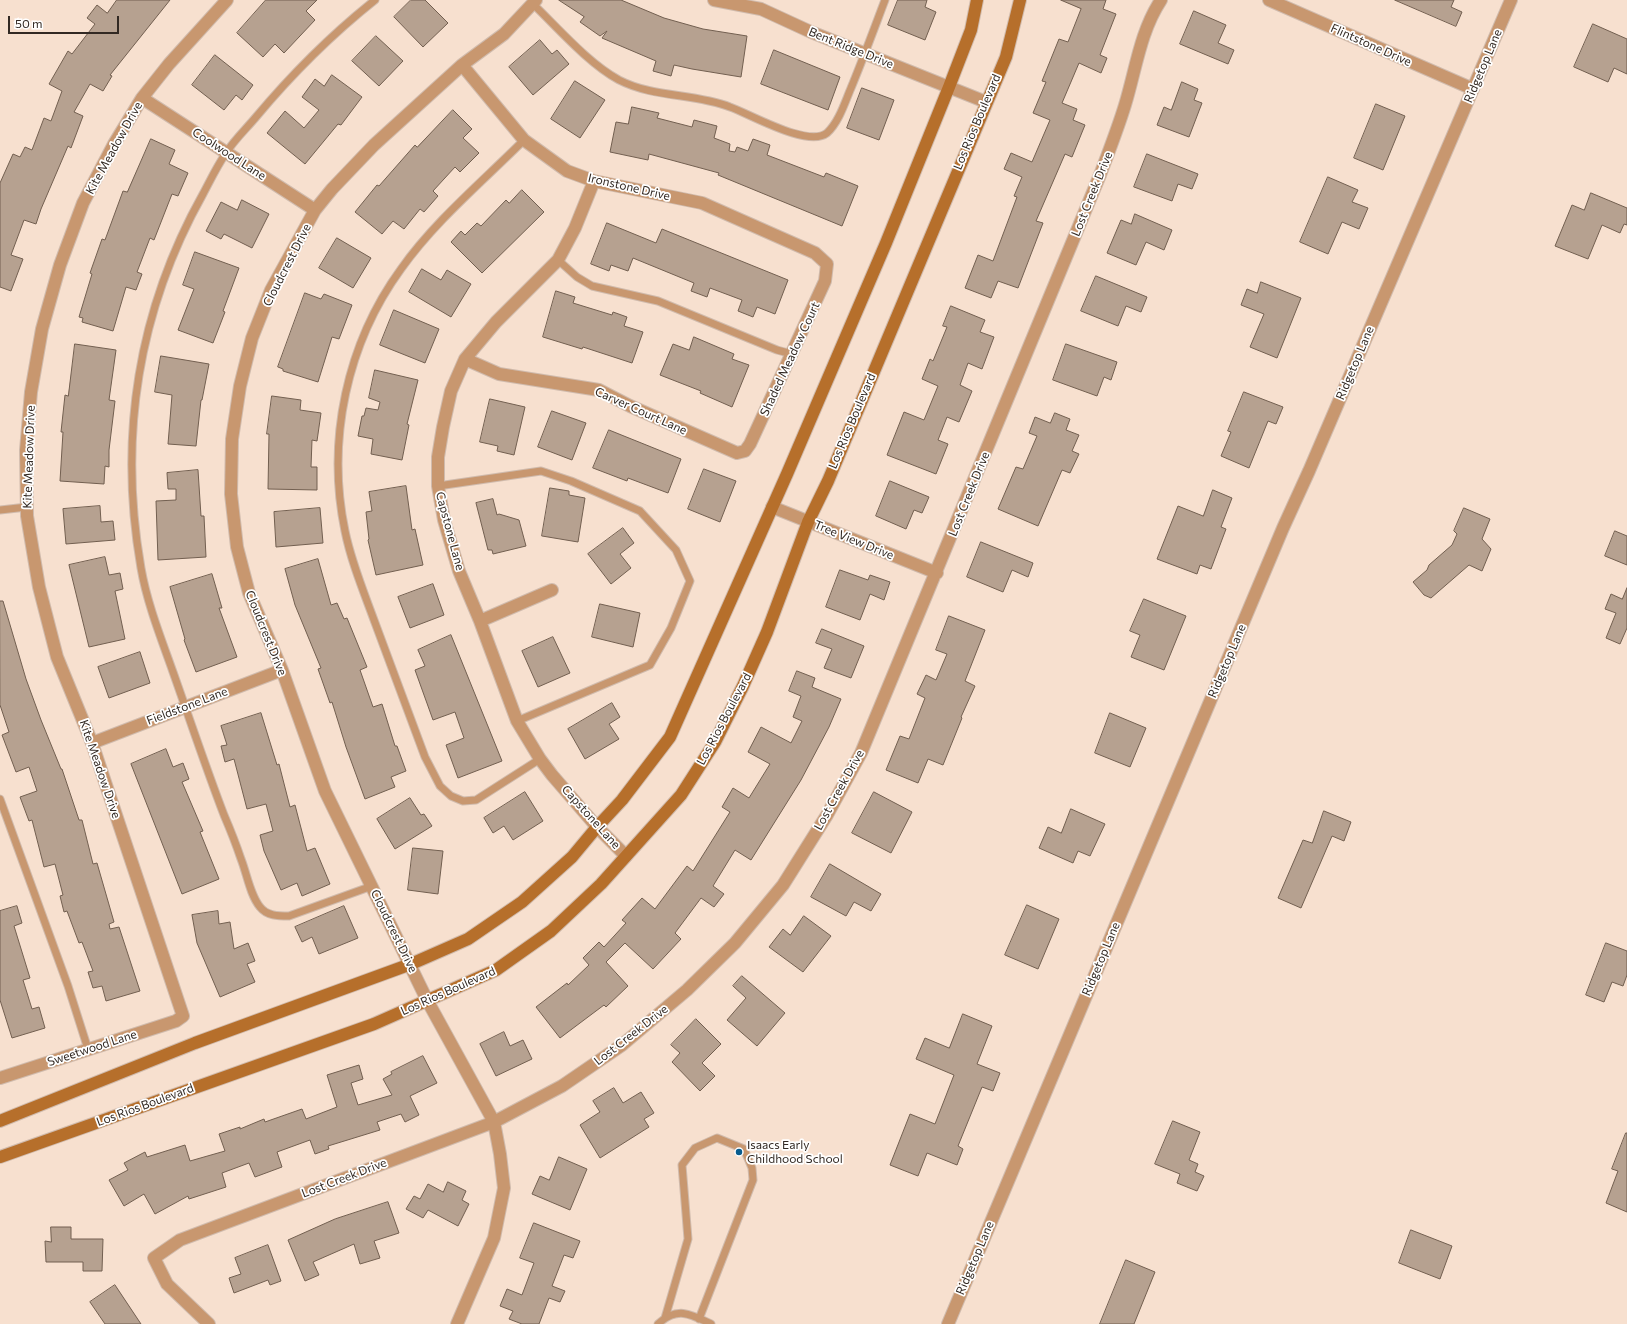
<!DOCTYPE html>
<style>
body{margin:0}
#map{position:relative;width:1627px;height:1324px;overflow:hidden;background:#f7e0cf;font-family:Commissioner,sans-serif}
canvas{display:block}
.scale{position:absolute;left:8px;top:16px;width:111px;height:18px;box-sizing:border-box;border:2px solid #322923;border-top:0;padding-left:5px;font-size:12px;line-height:14px;white-space:nowrap;color:#322923;-webkit-text-stroke:3px #fff;paint-order:stroke}
</style>
<div id="map">
<canvas width="1627" height="1324"></canvas>
<div class="scale">50 m</div>
</div>
<script>
const c = document.querySelector('canvas').getContext('2d');
c.lineJoin = 'round';
function fill(path, color) { c.fillStyle = color; c.fill(path, 'evenodd'); }
function trace(path, color, width, dash) { c.strokeStyle = color; c.lineWidth = width; c.lineCap = dash ? 'butt' : 'round'; c.setLineDash(dash || []); c.stroke(path); }
function label(font, color, halo, rows, align = 'center') {
  c.font = font + ' Commissioner,sans-serif'; c.lineWidth = 3.5; c.setLineDash([]); c.textBaseline = 'middle'; c.strokeStyle = halo; c.fillStyle = color; for (const [text, x, y, turn = 0] of rows) {
    c.save(); c.translate(x, y); c.rotate((+turn || 0) * Math.PI / 180); c.textAlign = isNaN(turn) ? turn : align; if (halo) c.strokeText(text, 0, 0); c.fillText(text, 0, 0); c.restore();
  }
}
const building = new Path2D(`
 M117,0H170L110,75L112,76L103,91L90,84L74,112L83,116L71,148L68,146L41,209L36,224L24,220L11,255L23,259L11,291L0,287V183L13,154L20,157L25,147L32,150L44,118L51,121L62,91L49,84L68,51L72,54L95,24L87,18L97,5L107,13Z
 M266,0H317L306,11L315,20L284,53L275,44L263,57L237,33Z
 M411,0H425L448,23L423,47L394,17Z
 M559,0H621L664,18L703,29L747,36L741,77L692,69L674,65L671,76L653,71L656,61L602,38L607,31L600,36L580,22L584,17Z
 M898,0H927L925,7L936,12L925,40L888,25Z
 M1061,0H1106L1103,9L1116,14L1100,55L1107,58L1101,73L1079,63L1062,103L1077,109L1073,120L1085,125L1072,157L1065,154L1036,221L1043,223L1018,288L998,281L991,298L965,288L978,255L993,261L1017,197L1014,196L1022,177L1004,169L1011,153L1032,162L1050,120L1033,113L1046,82L1042,81L1059,39L1068,42L1081,9Z
 M1395,0H1454L1451,7L1462,12L1456,26Z
 M1194,11L1226,25L1218,43L1234,50L1228,64L1180,44Z
 M1593,24L1627,39V74L1614,68L1608,82L1574,67Z
 M376,36L403,61L379,86L352,61Z
 M540,40L552,54L557,50L569,64L533,95L509,67Z
 M774,50L840,77L828,110L761,84Z
 M215,55L253,85L242,100L236,95L224,110L192,85Z
 M332,75L362,97L341,125L338,124L305,164L267,133L285,111L304,128L319,110L302,97L315,79L324,86Z
 M575,81L605,100L580,138L551,119Z
 M1182,82L1198,89L1194,100L1202,103L1189,137L1157,125L1164,107L1171,110Z
 M862,88L894,100L879,140L847,128Z
 M1376,104L1405,116L1383,170L1354,158Z
 M632,107L659,113L657,118L692,127L694,120L717,126L714,138L730,144L729,151L735,152L737,147L748,151L753,139L770,145L767,155L824,177L826,173L858,186L842,226L718,175L719,173L649,154L648,160L610,152L616,122L628,124Z
 M453,110L472,129L463,138L479,153L460,172L455,167L433,191L438,196L424,212L420,209L404,229L393,221L382,234L355,212L377,185L379,186L415,145L417,147Z
 M151,139L175,150L169,164L188,173L178,196L172,194L154,240L150,238L137,272L142,274L136,290L126,287L113,331L82,322L83,318L79,317L92,274L90,273L102,239L105,240L123,191L127,192Z
 M1147,154L1198,174L1192,189L1178,184L1172,201L1134,187Z
 M1328,177L1358,190L1352,202L1368,208L1359,229L1342,222L1328,254L1300,242Z
 M522,190L544,212L482,273L451,242L461,231L465,235L477,223L481,226L506,200L509,203Z
 M1591,193L1627,208V225L1624,224L1620,233L1602,225L1588,259L1555,246L1572,205L1584,210Z
 M242,200L269,214L252,248L224,234L221,239L206,231L221,202L237,210Z
 M1135,214L1172,230L1164,250L1146,242L1136,265L1107,253L1121,220L1131,224Z
 M607,223L656,243L662,229L788,280L775,314L757,307L753,317L738,311L742,300L710,288L707,297L691,291L694,283L633,258L628,271L611,265L609,271L591,264Z
 M337,238L371,258L353,288L319,268Z
 M195,252L239,268L223,311L225,312L213,343L178,330L194,289L183,285Z
 M422,269L441,280L447,270L471,284L451,317L409,292Z
 M1096,276L1147,297L1141,312L1126,306L1118,326L1081,311Z
 M1261,282L1301,298L1277,358L1250,347L1264,314L1241,305L1247,289L1257,293Z
 M556,291L575,297L573,303L612,315L613,312L627,317L624,326L643,332L632,363L583,347L582,349L543,337Z
 M305,293L321,299L324,294L352,305L339,339L332,337L318,382L283,371V369L278,367Z
 M951,306L985,320L980,332L994,337L982,369L968,363L960,385L972,391L959,422L947,417L938,440L948,444L936,474L887,455L904,412L924,420L938,386L922,379L930,359L933,361L947,327L943,326Z
 M394,310L439,329L425,363L380,345Z
 M694,337L734,354L732,359L749,365L732,407L700,393L701,391L660,375L673,344L689,350Z
 M75,344L116,350L109,400L115,401L109,450V467L105,466L104,484L60,481L63,432H61L65,395L68,396Z
 M1066,344L1117,362L1111,380L1104,377L1097,396L1053,380Z
 M161,356L209,364L202,400H201L196,446L168,444L172,395L155,392Z
 M375,370L418,380L407,424L409,425L402,460L371,454L373,439L358,436L362,416H364L366,408L378,410L380,402L369,398Z
 M1244,392L1283,407L1276,424L1268,421L1249,468L1221,456L1231,432L1228,431Z
 M272,396L301,400L300,410L321,413L317,441L312,440L311,467H317V490L268,489L269,434H267Z
 M490,399L525,407L514,455L497,451L498,446L480,442Z
 M552,411L586,423L572,460L538,447Z
 M1055,413L1070,419L1066,430L1079,435L1072,451L1079,454L1070,473L1062,470L1038,526L998,509L1016,467L1023,469L1037,436L1029,433L1035,417L1050,423Z
 M609,430L681,459L668,493L628,478L627,481L593,468Z
 M704,469L736,481L720,522L688,509Z
 M198,470L201,516H204L206,557L158,560L156,501L176,500V489H168L167,473Z
 M890,481L929,497L922,513L914,510L906,529L876,516Z
 M406,486L412,530L415,529L423,565L376,575L368,540L369,539L366,512L372,511L369,492Z
 M550,488L569,491V495L585,498L578,542L542,536Z
 M1213,490L1232,498L1221,527L1226,529L1211,569L1200,565L1197,574L1157,559L1178,506L1203,516Z
 M493,499L497,515L499,514L519,520L526,546L493,554L492,550H488L476,503Z
 M100,506L101,522L113,521L115,540L66,544L63,509Z
 M320,508L323,543L276,547L274,512Z
 M1464,508L1490,519L1482,539L1491,549L1482,571L1469,565L1431,598L1424,595L1413,582L1427,570L1429,565L1452,545L1457,534L1454,531Z
 M623,528L634,543L620,554L631,568L611,584L588,554Z
 M1615,531L1627,536V565L1605,556Z
 M981,542L1033,563L1028,577L1012,570L1003,592L967,577Z
 M105,557L109,575L120,573L123,589L115,591L125,639L89,647L69,565Z
 M318,559L331,605L337,603L344,619L347,618L367,667L360,670L373,707L382,704L395,746H397L406,771L391,777L395,787L365,799L346,747L332,702L330,703L318,669L321,668L295,605L285,569Z
 M840,570L868,580L870,575L890,582L884,600L870,594L860,620L826,607Z
 M212,574L222,608H219L237,657L196,672L184,640L185,639L170,587Z
 M433,584L444,615L410,628L398,597Z
 M1627,588V628L1620,644L1606,638L1616,613L1605,609L1611,594L1622,599Z
 M1144,599L1186,616L1164,670L1131,657L1140,635L1130,631Z
 M0,601H3L26,679L41,720L61,769H62L79,820H82L93,864L97,863L114,922L109,924L110,929L119,927L140,991L106,1001L102,986L93,988L88,972L93,971L82,942L79,943L67,911L64,912L60,896L63,895L55,864L44,867L32,820L29,821L20,797L37,791L29,767L16,772L2,735L9,732L0,705Z
 M600,604L640,613L633,647L592,637Z
 M949,616L985,630L965,681L975,686L961,717L962,718L943,765L928,759L918,783L886,770L900,736L909,739L925,698L917,694L926,675L936,680L947,654L936,650Z
 M822,629L864,646L851,678L824,668L832,649L816,643Z
 M451,635L502,761L458,778L446,745L464,738L455,712L433,720L415,670L425,666L418,650Z
 M553,637L570,673L538,687L522,651Z
 M140,652L150,683L109,698L98,667Z
 M797,671L815,678L812,687L841,699L829,727L801,780L751,860L735,850L713,886L724,894L714,907L701,898L675,933L681,939L653,969L625,943L606,962L628,986L606,1007L604,1005L560,1038L536,1007L567,983L568,985L589,965L583,958L599,942L604,947L626,923L622,920L642,898L655,909L687,866L693,871L730,812L722,807L733,788L749,798L770,764L748,752L761,727L791,743L802,721L793,717L801,696L789,691Z
 M612,703L620,717L609,724L619,739L585,759L568,729Z
 M261,713L277,765L279,764L290,807L295,805L307,851L315,848L330,884L302,896L297,883L281,890L264,851L260,835L273,831L266,804L247,809L234,759L225,762L221,746L227,745L221,726Z
 M1110,713L1146,728L1130,767L1095,753Z
 M166,749L173,767L183,763L189,779L182,782L203,831L200,832L219,879L182,894L131,764Z
 M525,792L543,821L513,840L504,826L493,833L484,818Z
 M874,792L912,812L891,853L852,833Z
 M410,798L421,815L424,814L432,826L395,849L377,819Z
 M1071,809L1105,824L1090,856L1078,851L1073,863L1039,848L1048,827L1061,833Z
 M1324,811L1351,822L1344,841L1332,836L1301,908L1278,898L1303,840L1312,843Z
 M413,848L443,851L438,894L408,890Z
 M830,864L881,894L871,911L854,902L846,916L811,897Z
 M1027,905L1059,919L1038,969L1005,955Z
 M17,906L22,923L14,926L30,978L23,980L32,1009L39,1007L45,1028L12,1038L0,1000V911Z
 M344,906L358,938L319,954L312,937L302,942L295,927Z
 M218,911L219,924L230,922L234,949L248,943L255,961L247,964L255,982L220,997L197,943L192,915Z
 M804,916L831,936L803,972L769,947L783,929L790,935Z
 M1606,943L1627,951V975L1623,986L1612,982L1604,1002L1586,995Z
 M742,976L785,1013L757,1046L727,1020L746,998L733,986Z
 M963,1014L992,1026L977,1064L1000,1073L993,1091L982,1087L958,1146L963,1149L957,1165L927,1153L918,1176L890,1165L910,1114L935,1124L954,1075L916,1059L925,1038L949,1048Z
 M696,1019L721,1044L702,1063L715,1076L700,1091L672,1062L680,1053L671,1045Z
 M504,1032L510,1046L523,1040L532,1059L496,1076L480,1044Z
 M423,1056L437,1083L410,1096L419,1115L405,1122L401,1114L377,1122L380,1130L328,1146L329,1149L315,1154L310,1140L277,1152L282,1167L255,1177L249,1163L222,1173L226,1187L189,1199L188,1196L155,1214L144,1194L124,1206L109,1180L128,1170L124,1163L145,1152L147,1157L185,1145L190,1161L225,1151L219,1134L240,1127V1129L264,1119L265,1122L302,1109L306,1119L337,1107L327,1075L359,1065L363,1079L351,1083L358,1105L392,1095L383,1079L392,1074L391,1072Z
 M614,1088L623,1103L641,1092L654,1113L644,1119L649,1127L600,1158L580,1125L600,1112L593,1101Z
 M1173,1121L1200,1132L1189,1160L1198,1164L1195,1172L1204,1176L1197,1191L1177,1183L1180,1174L1155,1164Z
 M1626,1133H1627V1212L1606,1203L1618,1171L1612,1169Z
 M559,1157L587,1169L570,1210L532,1194L540,1176L549,1180Z
 M448,1182L466,1191L462,1200L469,1204L458,1226L428,1210L423,1218L406,1209L414,1196L420,1199L428,1184L443,1192Z
 M388,1202L399,1233L374,1241L380,1258L360,1264L354,1244L313,1262L319,1275L305,1281L288,1240L335,1219Z
 M534,1223L580,1241L573,1258L564,1255L552,1286L565,1291L560,1302L549,1298L539,1324H522L509,1319L513,1311L500,1306L507,1289L522,1295L534,1263L520,1258Z
 M51,1227H71V1239H103L102,1271H83V1262H46L45,1241L51,1242Z
 M1411,1230L1452,1246L1440,1279L1399,1263Z
 M268,1245L281,1281L270,1285L268,1280L234,1293L229,1278L241,1274L235,1258Z
 M1126,1260L1155,1272L1134,1324H1100Z
 M115,1285L141,1324H105L90,1302Z`);
fill(building, '#b6a190');
trace(building, '#725f50', 1);
const lane = new Path2D(`
 M533,4C558,28 588,63 619,80C654,98 694,93 730,107C750,114 808,148 827,133C839,122 845,102 851,88C863,59 874,29 885,0
 M524,140C482,182 435,221 401,269C347,343 326,440 345,531C351,561 363,590 374,620C391,666 408,711 425,757L440,786L451,796L463,801L476,800L540,759
 M558,260L577,277L592,286L658,301L777,350L792,354
 M438,486L541,471L571,481L640,511L676,550L690,581L671,628L650,665L517,721
 M0,510L27,507
 M0,799L68,986L88,1049
 M372,886L289,916C278,916 267,916 260,907C250,895 247,874 241,859C236,844 230,829 224,815C206,768 190,720 173,672C161,638 147,603 141,568C118,437 138,310 203,194C210,181 217,166 226,153C234,140 246,129 256,117C292,74 331,35 375,0
 M665,1318L688,1239L682,1165L695,1148L717,1138L744,1149L752,1168L753,1180L699,1319
 M658,1324C677,1306 691,1314 711,1324`);
const street = new Path2D(`
 M714,0L761,9L811,32L986,102
 M1269,0L1473,89
 M462,65L524,140L567,171L594,181L702,203L815,253L827,264L825,281L750,444L745,451L737,453L630,406L599,390L499,374L465,359
 M142,98L315,210
 M594,181L575,228L558,260L496,322L465,359L451,391L443,427L438,457V486L444,520L459,571L480,621L517,721L540,759L552,775L597,827L626,856
 M772,507L937,573
 M480,621L552,590
 M92,743L282,670
 M0,1078L176,1021L183,1016L92,743L57,657L39,587L27,516L26,450L31,392L42,329L60,265L83,203L114,144L142,98L169,64L227,0
 M209,1324L167,1284L154,1258L180,1240L494,1122L562,1086L622,1045L687,990L735,943L783,885L827,815L861,753L1100,175C1109,151 1118,128 1125,105C1136,69 1140,32 1161,0
 M457,1324L494,1238L504,1188L500,1154L494,1122L427,1000L325,791L282,670L249,593L237,547L231,494L232,439L240,386L252,338L271,290L315,210L332,189L374,145L462,65L504,34L536,0
 M948,1324L1283,528L1309,471L1511,0`);
const secondary = new Path2D(`
 M0,1121L195,1043L411,964L468,939L522,902L572,857L597,827L622,800L670,737L787,474L886,243L949,87L971,30L977,0
 M0,1157L374,1024L496,970L551,931L601,884L681,795L715,742L743,686L767,632L808,522L828,481L1006,57L1020,0`);
trace(lane, '#d0bbad', 9);
trace(street, '#d0bbad', 14);
trace(secondary, '#d0bbad', 14);
trace(lane, '#c8976f', 7);
trace(street, '#c8976f', 12);
trace(secondary, '#b66f2b', 12);
for (const [x, y, r, color] of [
 [739,1152,4,"#085c8e"]
]) { const dot = new Path2D(); dot.arc(x, y, r, 0, 2 * Math.PI); c.fillStyle = color; c.fill(dot); trace(dot, '#fff', 1.5); }
label('12px', '#322923', '#fff', [
 ["Flintstone Drive",1371,45,24],
 ["Bent Ridge Drive",851,48,22],
 ["Ridgetop Lane",1483,66,-67],
 ["Los Rios Boulevard",977,122,-67],
 ["Kite Meadow Drive",114,148,-61],
 ["Coolwood Lane",229,154,33],
 ["Ironstone Drive",629,187,13],
 ["Lost Creek Drive",1092,194,-68],
 ["Cloudcrest Drive",287,265,-63],
 ["Shaded Meadow Court",790,359,-65],
 ["Ridgetop Lane",1355,363,-67],
 ["Carver Court Lane",641,411,24],
 ["Los Rios Boulevard",852,421,-67],
 ["Kite Meadow Drive",29,457,-88],
 ["Lost Creek Drive",969,494,-68],
 ["Capstone Lane",450,531,75],
 ["Tree View Drive",854,540,22],
 ["Cloudcrest Drive",266,633,68],
 ["Ridgetop Lane",1227,661,-67],
 ["Fieldstone Lane",187,706,-21],
 ["Los Rios Boulevard",724,719,-62],
 ["Kite Meadow Drive",100,769,71],
 ["Lost Creek Drive",839,790,-61],
 ["Capstone Lane",591,817,48],
 ["Cloudcrest Drive",394,931,64],
 ["Ridgetop Lane",1101,959,-67],
 ["Los Rios Boulevard",448,991,-24],
 ["Lost Creek Drive",631,1035,-38],
 ["Sweetwood Lane",92,1048,-18],
 ["Los Rios Boulevard",145,1105,-20],
 ["Lost Creek Drive",344,1178,-21],
 ["Ridgetop Lane",975,1258,-67]
]);
label('12px', '#322923', '#fff', [
 ["Isaacs Early",747,1145],
 ["Childhood School",747,1159]
], 'left');
</script>
